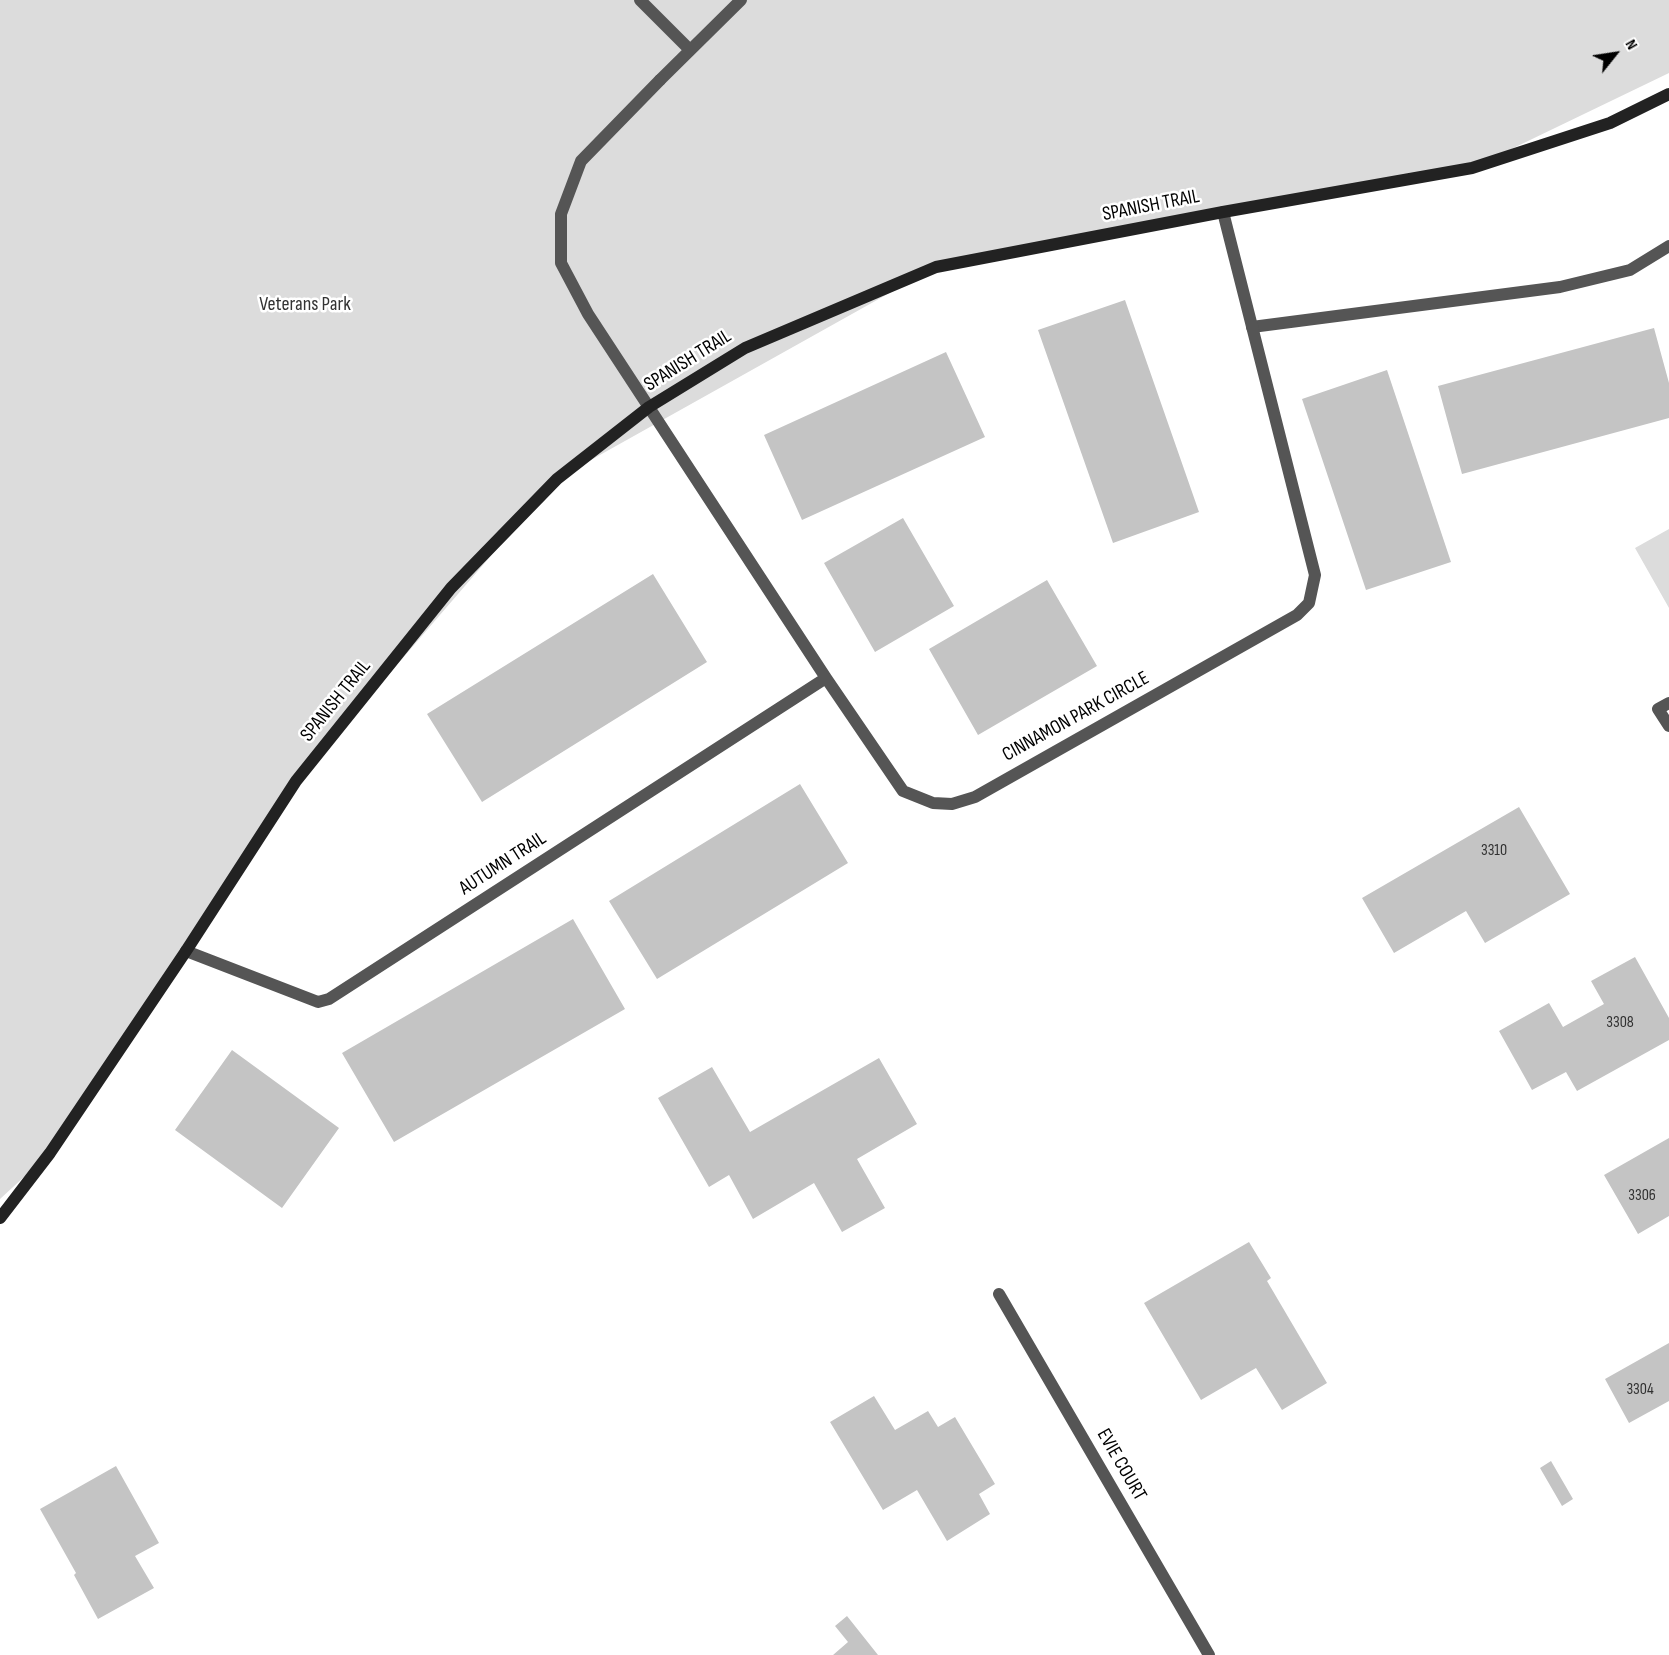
<!DOCTYPE html>
<style>
body{margin:0}
#map{position:relative;width:1669px;height:1655px;overflow:hidden;background:#fff;font-family:"Sofia Sans Condensed",sans-serif}
canvas{display:block}
.north{position:absolute;left:1585px;top:24px;width:60px;height:60px;-webkit-text-stroke:4px #fff;paint-order:stroke;rotate:60deg;font-size:16px;font-weight:700;line-height:24px;text-align:center;color:#000}
.north::after{content:'';display:block;margin:auto;width:21px;height:27px;background:#000;clip-path:polygon(50% 0,100% 100%,50% 72%,0 100%)}
</style>
<div id="map">
<canvas width="1669" height="1655"></canvas>
<div class="north">N</div>
</div>
<script>
const c = document.querySelector('canvas').getContext('2d');
c.lineJoin = 'round';
function fill(path, color) { c.fillStyle = color; c.fill(path, 'evenodd'); }
function trace(path, color, width, dash) { c.strokeStyle = color; c.lineWidth = width; c.lineCap = dash ? 'butt' : 'round'; c.setLineDash(dash || []); c.stroke(path); }
function label(font, color, halo, rows, align = 'center') {
  c.font = font + ' "Sofia Sans Condensed",sans-serif'; c.lineWidth = 5; c.setLineDash([]); c.textBaseline = 'middle'; c.strokeStyle = halo; c.fillStyle = color; for (const [text, x, y, turn = 0] of rows) {
    c.save(); c.translate(x, y); c.rotate((+turn || 0) * Math.PI / 180); c.textAlign = isNaN(turn) ? turn : align; if (halo) c.strokeText(text, 0, 0); c.fillText(text, 0, 0); c.restore();
  }
}
fill(new Path2D(`
 M0,0H1669V73L1472,168L936,267L557,479L297,781L50,1153L0,1199Z
 M1669,529V608L1635,548Z`), '#dcdcdc');
fill(new Path2D(`
 M1125,300L1199,512L1113,543L1038,330Z
 M1654,328L1669,383V418L1462,474L1438,386Z
 M946,352L985,437L802,520L764,435Z
 M1387,370L1451,562L1366,590L1302,399Z
 M903,518L954,606L875,652L824,563Z
 M653,574L707,662L482,802L427,714Z
 M1047,580L1097,666L978,735L929,649Z
 M800,784L848,863L657,979L609,901Z
 M1519,807L1570,894L1485,943L1466,911L1394,953L1362,898Z
 M573,919L625,1009L394,1142L342,1053Z
 M1635,957L1669,1018V1040L1577,1091L1566,1072L1532,1090L1499,1031L1549,1003L1563,1027L1604,1004L1591,981Z
 M232,1050L339,1128L282,1208L175,1130Z
 M879,1058L917,1124L857,1159L885,1208L842,1232L814,1183L753,1219L729,1175L709,1187L658,1098L712,1067L750,1132Z
 M1669,1138V1216L1638,1234L1604,1175Z
 M1249,1242L1271,1278L1267,1281L1327,1383L1282,1410L1256,1368L1201,1400L1144,1303Z
 M1669,1343V1401L1629,1423L1605,1379Z
 M874,1396L895,1430L928,1411L938,1427L955,1417L995,1484L979,1494L990,1514L947,1541L917,1490L883,1510L830,1422Z
 M1551,1461L1573,1499L1562,1506L1540,1468Z
 M116,1466L159,1543L135,1556L154,1588L98,1619L74,1575L76,1573L40,1509Z
 M847,1616L878,1655H833L848,1642L835,1626Z`), '#c4c4c4');
trace(new Path2D(`
 M640,0L690,50
 M660,80L741,0
 M1252,327L1560,287L1630,270L1669,246`), '#555', 12);
trace(new Path2D(`
 M660,80L581,161L561,214V263L588,314L826,678L903,791L933,803L952,804L975,797L1297,615L1309,603L1315,575L1223,212
 M1669,703L1658,709L1669,726
 M186,951L318,1002L329,999L826,678
 M999,1294L1209,1655`), '#555', 12);
trace(new Path2D(`
 M0,1218L50,1153L186,951L296,781L451,588L557,479L649,407L745,348L936,267L1223,212L1472,168L1610,123L1669,94`), '#222', 12);
label('16px', '#313131', null, [
 ["3310",1494,851],
 ["3308",1620,1023],
 ["3306",1642,1196],
 ["3304",1640,1390]
]);
label('20px', '#000', '#fff', [
 ["SPANISH TRAIL",1151,206,-11],
 ["SPANISH TRAIL",688,361,-32],
 ["SPANISH TRAIL",336,701,-51],
 ["CINNAMON PARK CIRCLE",1076,717,-29],
 ["AUTUMN TRAIL",503,864,-33],
 ["EVIE COURT",1121,1465,60]
]);
label('20px', '#333', '#fff', [
 ["Veterans Park",305,305]
]);
</script>
